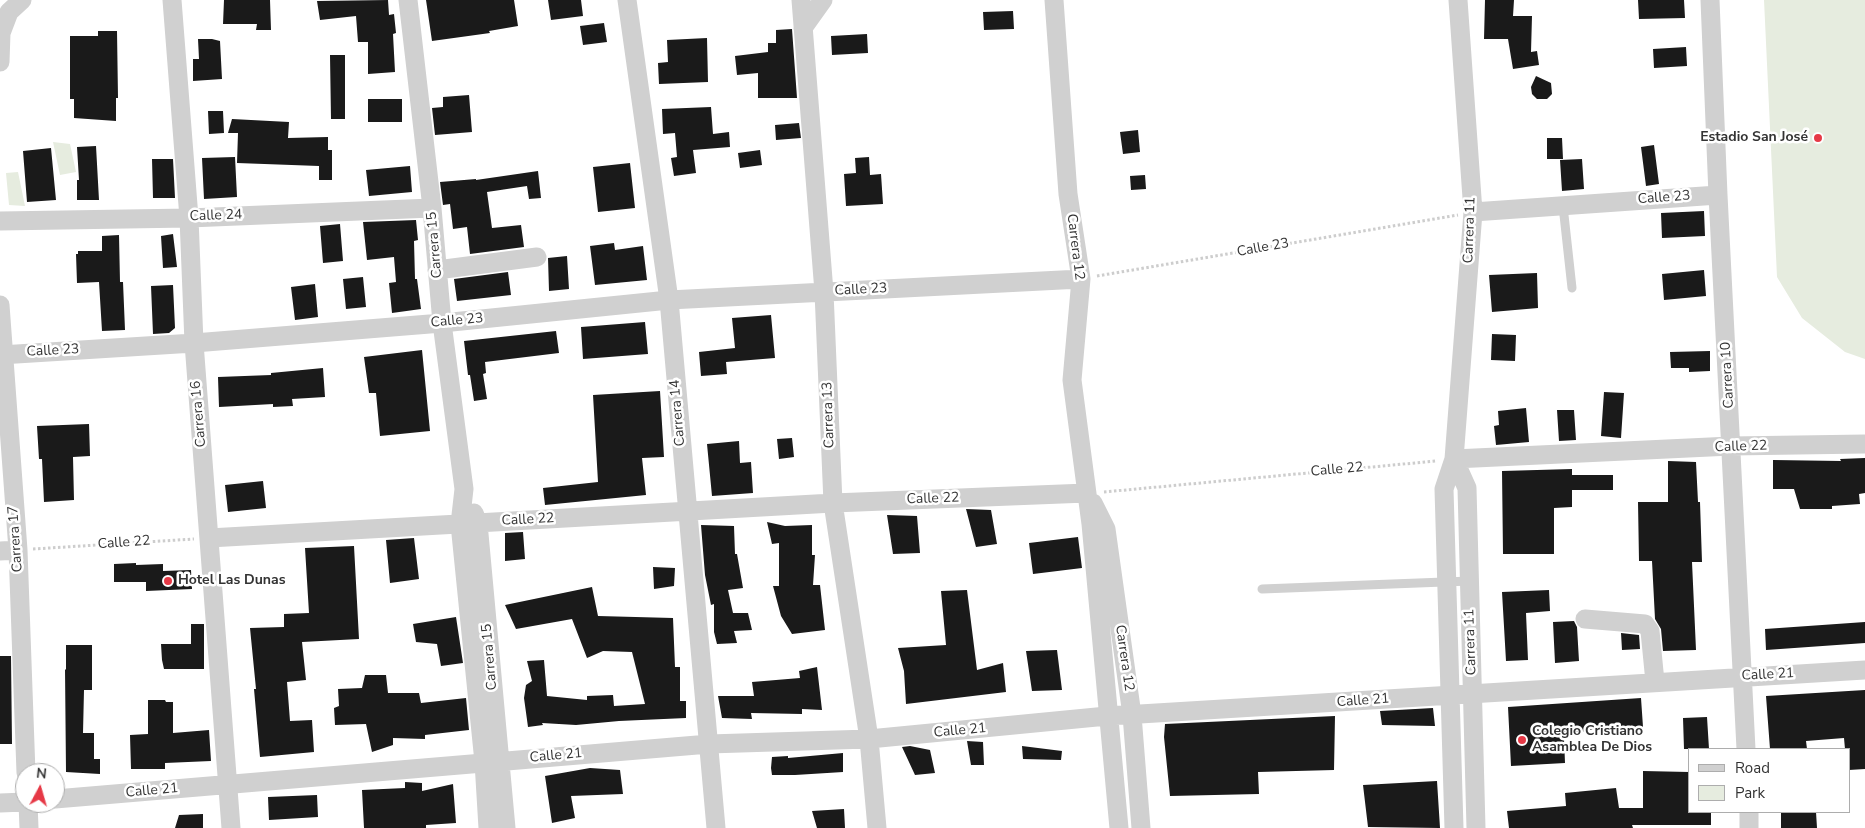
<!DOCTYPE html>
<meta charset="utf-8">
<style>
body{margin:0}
#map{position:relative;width:1865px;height:828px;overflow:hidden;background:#fff;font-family:"Nunito Sans",sans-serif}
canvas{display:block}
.legend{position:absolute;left:1688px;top:748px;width:162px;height:65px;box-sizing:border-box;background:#fff;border:1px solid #adadad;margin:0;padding:6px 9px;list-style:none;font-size:15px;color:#333}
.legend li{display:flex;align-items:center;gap:10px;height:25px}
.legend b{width:25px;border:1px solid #adadad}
.north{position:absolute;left:15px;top:763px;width:50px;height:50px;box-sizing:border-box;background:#fff;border:1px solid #adadad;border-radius:50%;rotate:6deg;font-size:14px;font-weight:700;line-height:20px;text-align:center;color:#333}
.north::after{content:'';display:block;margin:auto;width:18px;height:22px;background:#e63946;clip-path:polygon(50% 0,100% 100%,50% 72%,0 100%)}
</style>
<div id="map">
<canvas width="1865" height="828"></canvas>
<ul class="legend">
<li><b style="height:6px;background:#d0d0d0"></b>Road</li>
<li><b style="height:14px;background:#e6ecdf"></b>Park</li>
</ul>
<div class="north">N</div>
</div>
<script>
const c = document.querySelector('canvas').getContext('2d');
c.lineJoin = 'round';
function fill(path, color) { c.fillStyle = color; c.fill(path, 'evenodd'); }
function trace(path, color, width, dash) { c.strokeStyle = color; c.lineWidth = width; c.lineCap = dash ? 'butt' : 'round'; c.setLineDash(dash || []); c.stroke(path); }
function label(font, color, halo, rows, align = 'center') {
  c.font = font + ' "Nunito Sans",sans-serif'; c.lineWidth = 5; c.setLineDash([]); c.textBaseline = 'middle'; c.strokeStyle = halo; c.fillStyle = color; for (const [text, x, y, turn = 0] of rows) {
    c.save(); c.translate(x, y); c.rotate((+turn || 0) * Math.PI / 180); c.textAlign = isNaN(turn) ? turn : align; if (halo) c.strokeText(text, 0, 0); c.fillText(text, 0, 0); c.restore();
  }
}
fill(new Path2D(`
 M1764,0H1865V359L1845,352L1802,318L1777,277Z
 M53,142L70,144L76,172L60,175Z
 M18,172L25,206L9,205L6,173Z`), '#e6ecdf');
fill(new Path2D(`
 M224,0H270L271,30H256L257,24H223Z
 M388,0L389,15L394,14L396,33L393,34L395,72L368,74V42H358L356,16L320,20L317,1Z
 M426,0H514L518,26L489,31L490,33L432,41Z
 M548,0H581L583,16L551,20Z
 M1485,0H1514L1513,16H1532L1531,52L1537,51L1539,65L1513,69L1508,39H1484Z
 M1638,0H1684L1685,18L1639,19Z
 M1013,11L1014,29L984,30L983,12Z
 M604,23L607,42L583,45L580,26Z
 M792,29L797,98H758V73L737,75L735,56L768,52V43H776V30Z
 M98,31H117L118,98H116V121L74,118V99H70V36H98Z
 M867,34L868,53L832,55L831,36Z
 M707,38L708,82L659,84L658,63L668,62L667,40Z
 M198,39H212L220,41L222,79L193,81V59H199Z
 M1686,47L1687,66L1654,68L1653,49Z
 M330,55H345V119H331Z
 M1536,76L1551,83L1552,94L1547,99H1537L1532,94L1531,87Z
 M469,95L472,132L435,135L432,108L443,107V97Z
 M368,99H402V122H368Z
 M711,107L713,134L729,132L730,147L693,150L696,173L674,176L671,158L677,157L675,133L663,134L662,109Z
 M208,111H223L224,133L209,134Z
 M232,119L289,122L288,138L328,137V150H332V180H319V166L237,163L238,133H228Z
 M799,123L801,138L776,140L775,125Z
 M1138,130L1140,152L1123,154L1120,132Z
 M1547,138H1562L1563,159H1547Z
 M1654,145L1659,184L1646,186L1641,147Z
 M96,146L99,200H77V180H79L77,147Z
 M51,148L56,200L27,202L23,151Z
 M760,150L762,165L740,168L738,153Z
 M235,157L237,197L204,199L202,158Z
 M869,157L870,175L881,174L883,204L846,206L844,174L856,173L855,158Z
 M152,159H173L175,198H153Z
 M1582,159L1584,189L1562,191L1560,160Z
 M630,163L635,208L598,212L593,167Z
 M410,166L412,192L369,196L366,170Z
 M538,171L541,198L529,199L527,186L487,192L492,228L521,225L524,247L470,254L467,227L453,229L450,204L443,205L440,182L476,179V180Z
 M1145,175L1146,189L1131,190L1130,176Z
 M1704,211L1705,236L1662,238L1661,213Z
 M416,220L418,240L414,241L415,279H417L421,309L392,313L389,283L396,282L394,257L367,260L363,222Z
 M340,224L343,261L323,263L320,226Z
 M173,234L177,267L163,268L161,236Z
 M119,235L120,282H123L125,330L102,331L99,282L77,283L76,254H78V251H102V236Z
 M614,243L615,250L643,246L647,280L595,285L590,246Z
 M567,256L569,289L549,291L548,258Z
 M1704,270L1706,296L1664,300L1662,274Z
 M508,272L511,295L457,301L454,279Z
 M1537,273L1538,308L1492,312L1489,275Z
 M363,277L366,307L346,309L343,279Z
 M315,284L318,317L295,320L291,287Z
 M173,285L175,328L169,333L153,334L151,286Z
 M771,315L775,358L726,362L727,374L701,376L699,352L735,348L732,318Z
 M645,322L648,354L583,359L581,327Z
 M556,331L559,353L485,362L486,373L483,374L487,399L474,401L470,375H468L464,341Z
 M1492,334L1516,335L1515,361L1491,360Z
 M422,350L430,431L380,436L376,393H369L364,357Z
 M1710,351V371L1689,372V368H1671L1670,352Z
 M323,368L325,397L292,399L293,406L273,407V404L219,407L218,377L271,375V373Z
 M660,391L664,457L642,458L646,495L545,505L543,488L598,482L593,395Z
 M1604,392L1624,393L1621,438L1601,436Z
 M1526,408L1529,442L1496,445L1494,426L1499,425L1498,411Z
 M1557,410H1574L1576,440L1559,441Z
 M89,424L90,456L73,457L74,500L44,502L42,459H39L37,426Z
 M792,438L794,457L779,459L777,439Z
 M739,441L740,463L751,462L753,493L712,496L707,444Z
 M1865,458V493L1859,494L1860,504L1832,506V509H1800L1794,489H1773V460L1841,461L1840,459Z
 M1668,461L1696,462L1698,502H1700L1702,562H1692L1696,650L1663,651L1661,629L1655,619L1652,561H1639L1638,502H1668Z
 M1572,469V475H1613V490H1572V507L1554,508V554H1503L1502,471Z
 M263,481L266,508L228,512L225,485Z
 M966,509L991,510L997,544L976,547Z
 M887,515L917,516L920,553L893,554Z
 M767,522L785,526L812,525V555H815L813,585H820L825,630L792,634L781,616L773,586H779V543L772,544Z
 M701,525L734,526L735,554H737L743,588L728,590L733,613H748L752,630L734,631L737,643L717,644L714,632V604L711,605L705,575Z
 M523,532L525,559L505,561V533Z
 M1078,537L1082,568L1033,574L1029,543Z
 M414,538L419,579L390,583L386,540Z
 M354,546L359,639L302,642L306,680L287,682L290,721L312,720L314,752L260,757L254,689H256L250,628L284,627V614L309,613L305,548Z
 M136,563V565L163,564V571L191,570L192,589L146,591V582H114V564Z
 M653,567L675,568L674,586L654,589Z
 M592,587L598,616L673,618L675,667H680V701H686V718L619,721L576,725L542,723L543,725L528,727L524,698L526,685L532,681L527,661L544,660L547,696L587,700V696L613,695L614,706L645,704L632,652L603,651L587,658L572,619L516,629L505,605Z
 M967,590L977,670L1003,663L1006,692L906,704L904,671L898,648L946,645L941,591Z
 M1549,590L1550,611L1526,613L1528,660L1506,661L1502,592Z
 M456,617L463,663L441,666L437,644L416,642L413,624Z
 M1574,621L1577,627L1579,661L1555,663L1553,622Z
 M1865,622V643L1766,650L1765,629Z
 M191,624H204V669H164L162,660L161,644H191Z
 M1621,633L1639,635L1640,649L1622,650Z
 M66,645H92V690H84L83,733H94V759H100V774L66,772L65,669L66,670Z
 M1057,650L1062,690L1032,691L1026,651Z
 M0,656H11L12,744H0Z
 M817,667L822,710L802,709V714L751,713L752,719L722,718L718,696H754L752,682L800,678L799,671Z
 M365,675H386L388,693H419L421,703L466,698L469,730L425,735V739L393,738V745L372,752L366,724L335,725L334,708L339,706L338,689L362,688Z
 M1865,690V769L1849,770V749H1845L1844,738L1806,741L1807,749H1770L1766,696Z
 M1641,698L1643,727L1588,730L1564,738L1565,763L1511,766L1508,707Z
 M148,700H165L166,702H173V733L209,730L211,761L165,763V769H131L130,735L148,734Z
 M1433,708L1435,726L1382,725L1380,711Z
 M1335,716L1334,770L1258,772L1259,794L1170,796L1164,737L1165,724Z
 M1707,717L1709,749H1684L1683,718Z
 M967,741L983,742L984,765H971Z
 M910,746L930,750L935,773L915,775L902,747Z
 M1022,746L1062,751L1061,760L1023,759Z
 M843,753V772L795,775H772L771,768L772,757L788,756V758Z
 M590,768L620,770L623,794L571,796L575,818L552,823L545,776Z
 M1643,771L1689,772V812H1711V825H1632L1633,828H1509L1507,811L1566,806L1565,793L1616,788L1619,808H1643Z
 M1437,781L1440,828L1368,827L1363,785Z
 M405,782L422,783V791L453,784L456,823L426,825V828H364L362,790L405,788Z
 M317,795L318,817L269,820L268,797Z
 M844,809L845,828H817L812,811Z
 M1781,812H1816L1817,828H1781Z
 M203,814V828H175L179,815Z`), '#1a1a1a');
trace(new Path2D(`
 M1097,276L1458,215
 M1104,492L1436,461
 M33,549L194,539`), '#cdcdcd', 3, [2.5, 2.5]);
trace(new Path2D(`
 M1563,206L1572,288
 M1262,589L1470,581`), '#d0d0d0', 9);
trace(new Path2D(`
 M172,0L189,218L194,343L231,828
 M408,0L432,208L442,323L464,489L460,524L484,762L488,828
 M627,0L669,300L716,828
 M801,0L824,292L833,503L869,739L877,828
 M1054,0L1068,194L1081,279L1072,380L1091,524L1119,828
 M1710,0L1718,195L1746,749
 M803,28L823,0
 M0,62L1,33L9,12L22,0
 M1473,212L1718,195
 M0,221L189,218L432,208
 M437,270L537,257
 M0,305L18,550L26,773
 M0,355L194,343L442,323L669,300L1081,279
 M1454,459L1731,446L1865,444
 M1454,459L1467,488L1476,828
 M1093,503L1106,529L1132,715L1141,828
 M474,513L478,523L506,828
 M209,538L833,503L1087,493
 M0,551L18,550
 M1585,619L1645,624L1650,631L1655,682
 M55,799L709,744L869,739L1107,716L1865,670
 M0,803L25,802
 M28,803L29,828
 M1749,812V828
 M1454,828L1444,489L1454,459L1473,212L1458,0`), '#d0d0d0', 19);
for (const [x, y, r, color] of [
 [1818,138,5,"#e63946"],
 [168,581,5,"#e63946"],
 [1522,740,5,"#e63946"]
]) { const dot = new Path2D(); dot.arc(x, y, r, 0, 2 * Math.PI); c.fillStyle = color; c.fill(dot); trace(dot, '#fff', 2); }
label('bold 14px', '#333', '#fff', [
 ["Estadio San José",1808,138,"right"],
 ["Hotel Las Dunas",178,581],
 ["Colegio Cristiano",1532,732],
 ["Asamblea De Dios",1532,748]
], 'left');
label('14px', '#333', '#fff', [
 ["Calle 23",1664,198,-4],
 ["Calle 24",216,216,-2],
 ["Carrera 11",1470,230,-88],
 ["Carrera 15",435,245,-95],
 ["Carrera 12",1075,247,83],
 ["Calle 23",1263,248,-10],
 ["Calle 23",861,290,-3],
 ["Calle 23",457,321,-5],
 ["Calle 23",53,351,-3],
 ["Carrera 10",1728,375,-93],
 ["Carrera 14",678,413,-95],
 ["Carrera 16",199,414,-95],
 ["Carrera 13",829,415,-92],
 ["Calle 22",1741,447,-2],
 ["Calle 22",1337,470,-5],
 ["Calle 22",933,499,-2],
 ["Calle 22",528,520,-3],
 ["Carrera 17",16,539,-94],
 ["Calle 22",124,543,-4],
 ["Carrera 11",1471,642,-92],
 ["Carrera 15",490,657,-95],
 ["Carrera 12",1124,658,82],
 ["Calle 21",1768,675,-3],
 ["Calle 21",1363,701,-4],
 ["Calle 21",960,731,-5],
 ["Calle 21",556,756,-5],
 ["Calle 21",152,791,-5]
]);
</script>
